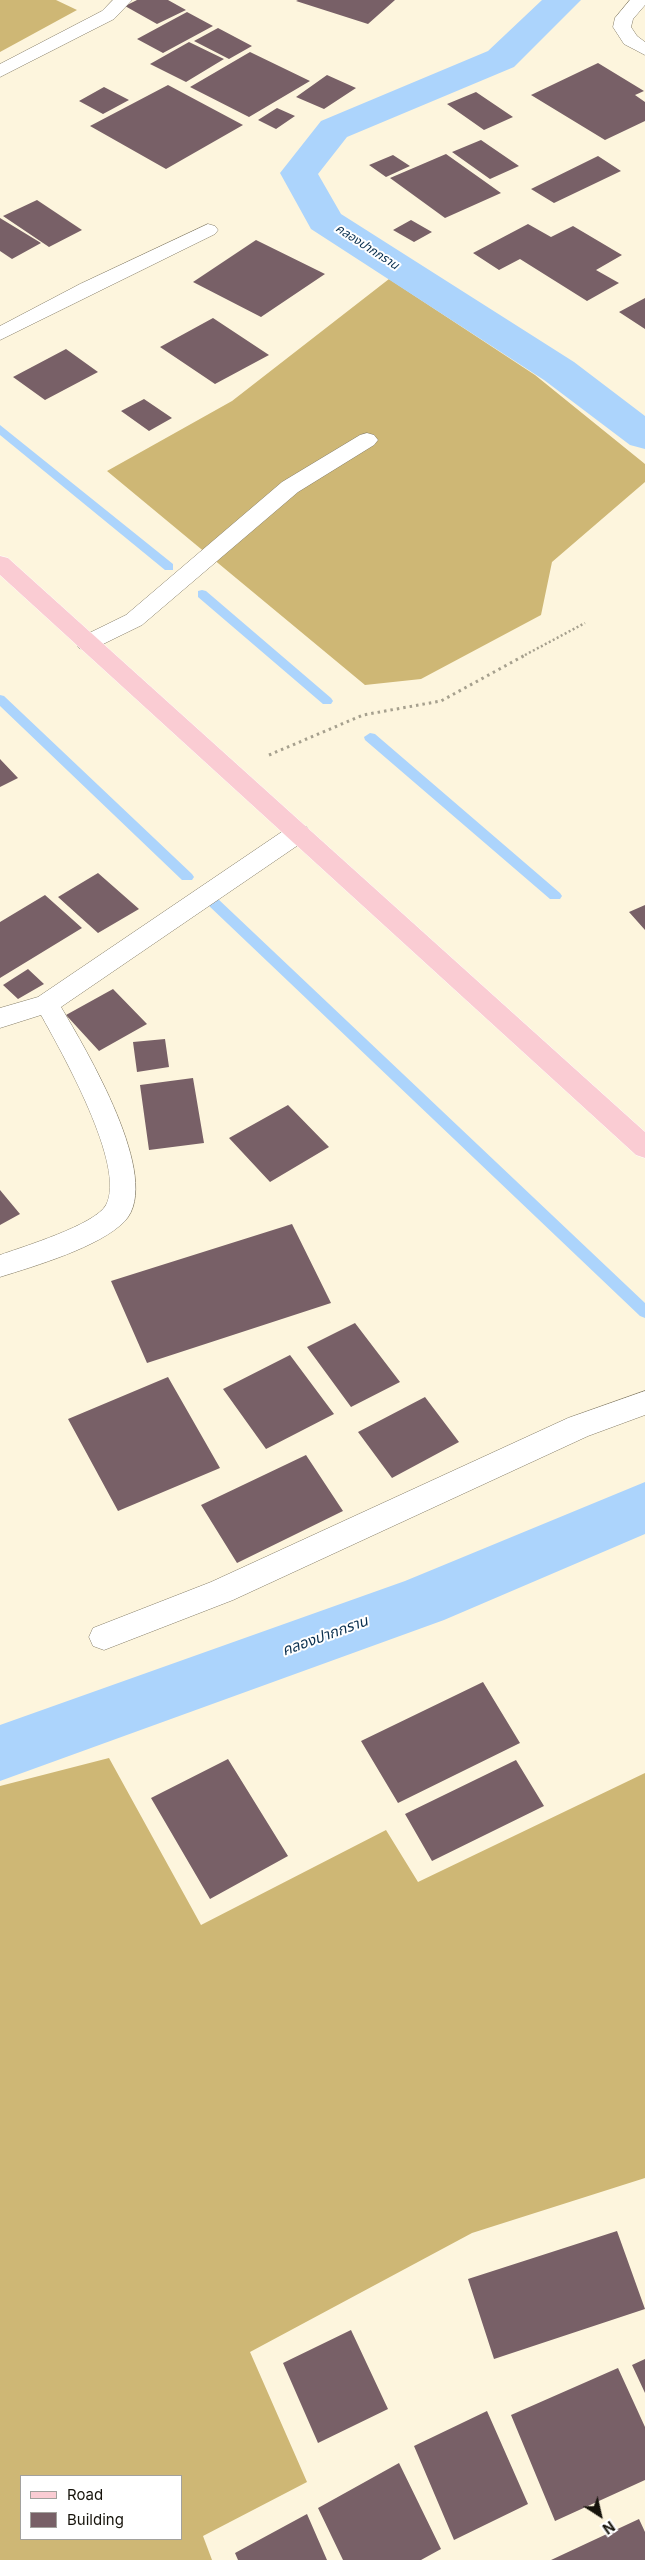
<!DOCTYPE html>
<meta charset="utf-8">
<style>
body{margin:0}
#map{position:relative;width:645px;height:2560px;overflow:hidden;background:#fdf5dd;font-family:Inter,sans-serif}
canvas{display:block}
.legend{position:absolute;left:20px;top:2475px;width:162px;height:65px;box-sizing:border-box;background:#fff;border:1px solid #a2a19d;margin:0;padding:6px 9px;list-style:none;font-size:15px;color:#16130b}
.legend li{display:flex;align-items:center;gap:10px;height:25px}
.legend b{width:25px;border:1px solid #a2a19d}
.north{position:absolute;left:575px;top:2490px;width:50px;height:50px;-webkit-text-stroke:4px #fff;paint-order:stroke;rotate:145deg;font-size:14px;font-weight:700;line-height:20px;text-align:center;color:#16130b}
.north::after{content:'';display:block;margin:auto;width:18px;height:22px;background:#16130b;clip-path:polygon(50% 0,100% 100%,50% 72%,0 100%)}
</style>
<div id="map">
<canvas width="645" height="2560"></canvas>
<ul class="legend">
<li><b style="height:6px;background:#faccd3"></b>Road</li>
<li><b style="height:14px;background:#786067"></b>Building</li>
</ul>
<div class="north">N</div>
</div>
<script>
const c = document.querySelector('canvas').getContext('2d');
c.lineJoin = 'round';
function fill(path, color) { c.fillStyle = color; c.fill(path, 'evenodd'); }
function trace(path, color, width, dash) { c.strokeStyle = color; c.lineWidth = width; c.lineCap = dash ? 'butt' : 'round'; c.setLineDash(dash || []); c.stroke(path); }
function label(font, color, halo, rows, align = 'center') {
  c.font = font + ' Inter,"Noto Sans Thai",sans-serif'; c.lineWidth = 4; c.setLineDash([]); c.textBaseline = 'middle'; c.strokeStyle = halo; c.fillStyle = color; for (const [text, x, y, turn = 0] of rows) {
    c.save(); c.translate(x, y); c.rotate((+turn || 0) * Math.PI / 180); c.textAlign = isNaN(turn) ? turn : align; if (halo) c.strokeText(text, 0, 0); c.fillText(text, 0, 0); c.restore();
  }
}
fill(new Path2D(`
 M0,0H56L77,10L0,52Z
 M389,279L535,375L645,464V482L552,562L541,615L421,679L365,685L107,471L232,401Z
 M109,1758L201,1925L386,1830L418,1882L645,1773V2178L472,2233L250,2352L307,2482L203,2536L212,2560H0V1786ZM21,2476H181V2539H21Z`), '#ceb775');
fill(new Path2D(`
 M0,425L173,564V570H165L0,435Z
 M202,590L206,591L331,698L333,701L331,704H323L198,597V591Z
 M0,695L4,696L192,874L194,877L192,880H182L0,706Z
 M370,733L375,734L560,893L562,896L560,899H550L365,740L364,737Z
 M212,896L217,898L645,1303V1318L640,1316L207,904L205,901Z`), '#acd4fc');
fill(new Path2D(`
 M542,0H581L514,67L347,137L318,174L341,214L574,362L645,416V449L630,445L544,380L311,229L280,173L321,121L488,51Z
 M645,1482V1534L444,1620L0,1781V1725L405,1581Z`), '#acd4fc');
fill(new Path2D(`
 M137,0H168L186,10L157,24L125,6Z
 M298,0H395L368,24L296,1Z
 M187,12L213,26L163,53L137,39Z
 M218,28L252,46L229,59L194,41Z
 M189,42L224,59L186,82L150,64Z
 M250,52L310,81L249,117L190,87Z
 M598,63L644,91L635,95L645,102V121L605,140L531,95Z
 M327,75L356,88L324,109L296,97Z
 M168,85L243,125L166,169L90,126Z
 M104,87L129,100L103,114L79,101Z
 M476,92L513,117L484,130L447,104Z
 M277,108L295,116L276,129L258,120Z
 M481,140L519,166L490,179L452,152Z
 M446,154L501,193L445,218L390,178Z
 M393,155L410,166L386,177L369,165Z
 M598,156L621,171L554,203L531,189Z
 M37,200L82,230L49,247L3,216Z
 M0,218L41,243L12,259L0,251Z
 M411,220L432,232L414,242L393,230Z
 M528,224L551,237L573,226L622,255L596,270L619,283L587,301L520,259L499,270L473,253Z
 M256,240L325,274L261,317L193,282Z
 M645,298V329L619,312Z
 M213,318L269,355L215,384L160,347Z
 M66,349L98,372L45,400L13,377Z
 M144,399L172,418L149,431L121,411Z
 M0,759L18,778L0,787Z
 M98,873L139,909L98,933L58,897Z
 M45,895L82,928L0,978V922Z
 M645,905V930L629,912Z
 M28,969L44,984L18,999L3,985Z
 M113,989L147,1024L99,1051L66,1015Z
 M165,1039L169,1067L137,1072L133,1042Z
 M193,1078L204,1143L149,1150L140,1085Z
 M288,1105L329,1147L270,1182L229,1138Z
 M0,1190L20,1214L0,1225Z
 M292,1224L331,1303L147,1363L111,1281Z
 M355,1323L400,1382L351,1407L307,1347Z
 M290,1355L334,1414L266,1449L223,1389Z
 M168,1377L220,1468L118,1511L68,1419Z
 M425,1397L459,1442L392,1478L358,1432Z
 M306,1455L343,1511L237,1563L201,1505Z
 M483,1682L520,1743L398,1803L361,1741Z
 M228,1759L288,1856L210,1899L151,1798Z
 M516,1760L544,1806L432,1861L405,1814Z
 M617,2231L645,2309L494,2359L468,2279Z
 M351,2330L388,2409L318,2443L283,2363Z
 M645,2359V2393L632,2365Z
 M618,2368L645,2427V2480L555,2521L511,2415Z
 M487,2411L528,2504L454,2540L414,2446Z
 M399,2463L441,2549L421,2560H343L318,2508Z
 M307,2514L327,2560H238L235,2553Z
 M639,2519L645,2532V2560H551Z`), '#786067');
const minor = new Path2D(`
 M113,0H132L114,19L0,77V64L102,11Z
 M630,0H645V5L633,19L631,27L637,36L645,42V55L624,44L613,27L615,18Z
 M208,224L215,226L218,230L215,234L0,340V326L80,284Z
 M367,433L374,435L378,440L374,445L298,492L142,625L95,648L87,651L79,648L76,643L79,638L126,615L282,482L360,435Z
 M298,824L307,827L310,833L307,839L61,1007C85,1048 164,1179 125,1221C100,1247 35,1266 0,1277V1255C22,1247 95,1225 106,1205C127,1167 61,1051 41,1015L0,1028V1008L38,997L289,827Z
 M645,1391V1415L588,1436L233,1600L104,1650L93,1646L89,1637L93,1628L211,1582L568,1418Z`);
const major = new Path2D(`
 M0,556L8,558L645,1132V1158L636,1155L0,575Z`);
trace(minor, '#857d68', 1);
trace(major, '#fff', 1);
trace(new Path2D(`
 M525,655L585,623`), '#a6a08e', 2.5, [2, 2.5]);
trace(new Path2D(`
 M269,755L363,715L441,701L527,654`), '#a6a08e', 3, [2.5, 4]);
fill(minor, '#fff');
fill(major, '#faccd3');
label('italic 12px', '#092f4f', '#fff', [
 ["คลองปากกราน",367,247,33]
]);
label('italic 15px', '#092f4f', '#fff', [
 ["คลองปากกราน",325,1636,-20]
]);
</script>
